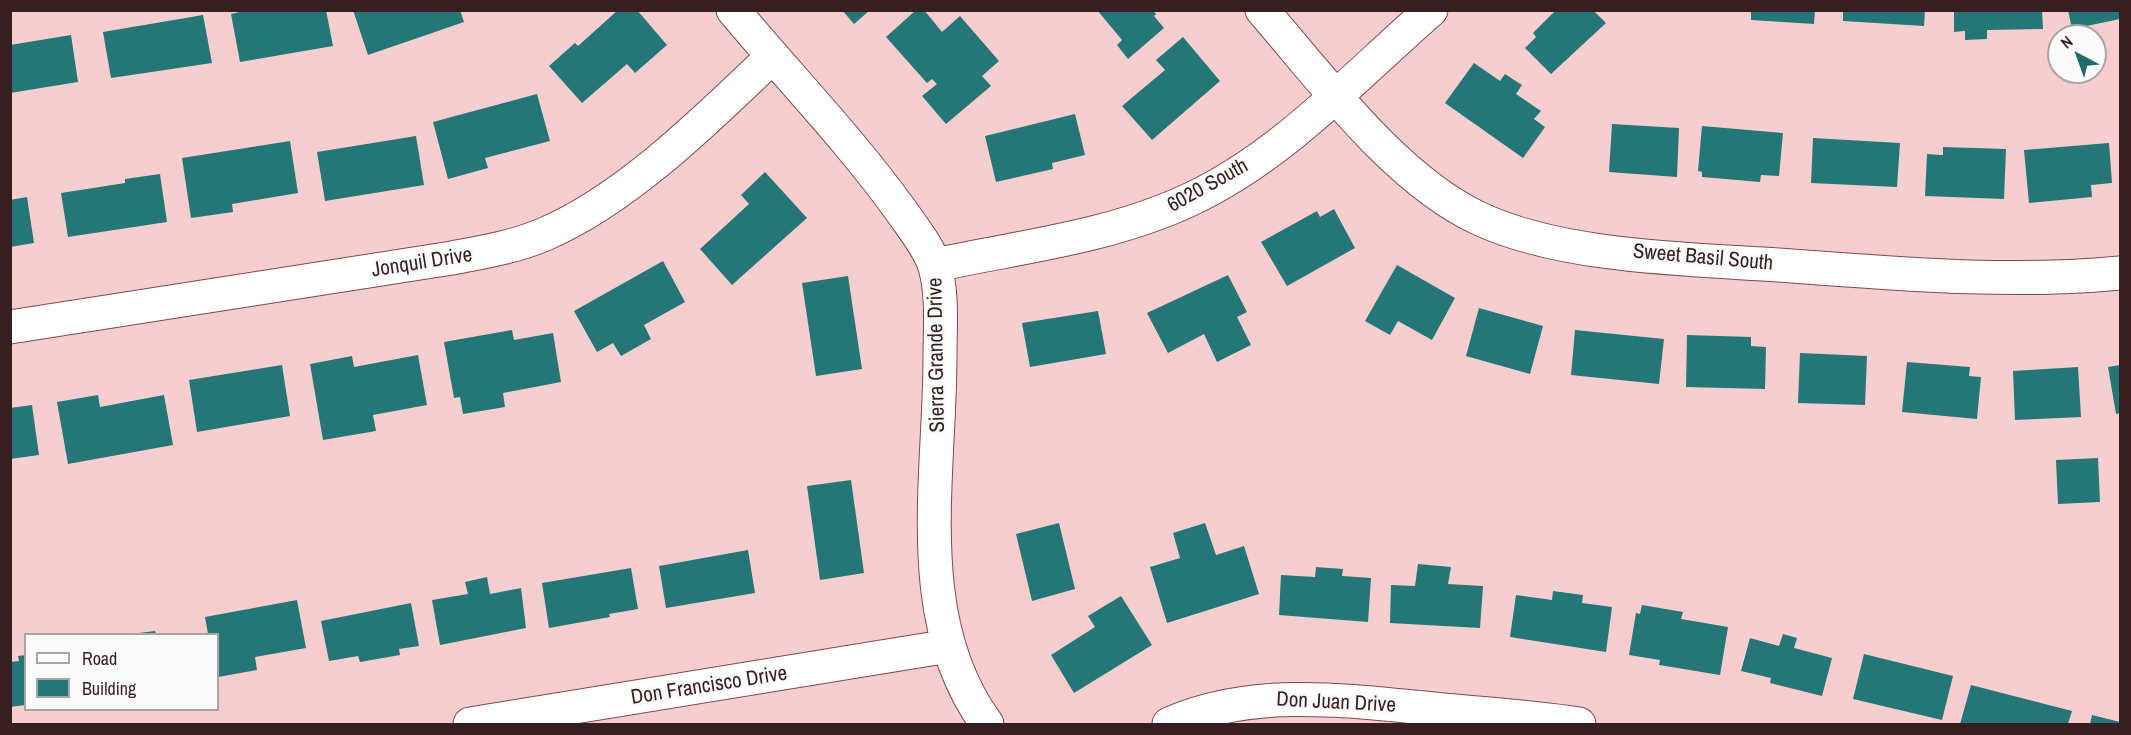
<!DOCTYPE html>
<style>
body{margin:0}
#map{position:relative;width:2131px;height:735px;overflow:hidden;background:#f6cecf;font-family:"Archivo Narrow",sans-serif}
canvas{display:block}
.frame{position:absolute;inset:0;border:12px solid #371f20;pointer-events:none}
.legend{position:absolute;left:24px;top:633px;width:195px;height:78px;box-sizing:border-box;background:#fbfbfb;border:2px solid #ada3a3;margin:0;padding:8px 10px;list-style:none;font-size:18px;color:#371f20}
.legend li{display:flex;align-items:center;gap:12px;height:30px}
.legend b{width:30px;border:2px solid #ada3a3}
.north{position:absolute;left:2047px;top:24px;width:60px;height:60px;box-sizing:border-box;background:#fbfbfb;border:2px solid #ada3a3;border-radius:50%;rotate:319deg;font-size:16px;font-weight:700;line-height:24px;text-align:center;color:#371f20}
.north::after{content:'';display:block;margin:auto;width:21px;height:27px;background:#206c6d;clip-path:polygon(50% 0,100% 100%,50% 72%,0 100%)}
</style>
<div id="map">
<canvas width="2131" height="735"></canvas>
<div class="frame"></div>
<ul class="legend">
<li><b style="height:8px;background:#fff"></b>Road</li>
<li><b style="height:16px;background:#257676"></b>Building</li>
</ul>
<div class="north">N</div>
</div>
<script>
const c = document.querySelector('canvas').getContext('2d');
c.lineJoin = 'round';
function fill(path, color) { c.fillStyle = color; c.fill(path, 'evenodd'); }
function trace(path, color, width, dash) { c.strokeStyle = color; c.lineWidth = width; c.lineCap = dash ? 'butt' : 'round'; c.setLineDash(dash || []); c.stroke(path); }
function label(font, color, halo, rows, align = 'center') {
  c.font = font + ' "Archivo Narrow",sans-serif'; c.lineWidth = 6; c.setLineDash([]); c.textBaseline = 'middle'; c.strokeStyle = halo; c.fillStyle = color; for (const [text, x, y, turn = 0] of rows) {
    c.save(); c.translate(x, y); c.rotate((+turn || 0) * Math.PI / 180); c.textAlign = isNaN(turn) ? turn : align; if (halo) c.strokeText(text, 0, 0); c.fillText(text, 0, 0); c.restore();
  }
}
fill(new Path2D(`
 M248,10H326L333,46L240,62L231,14Z
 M353,10H460L464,22L368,55Z
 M618,10H637L667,45L635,73L627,64L582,103L549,66L575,43L578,46Z
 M842,10H870L854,24Z
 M916,10H924L942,32L960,16L999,61L982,76L991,86L946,124L922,96L937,84L932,79L927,83L886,37Z
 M1097,10H1153L1156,14L1154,16L1164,28L1128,59L1117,45L1122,40Z
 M1556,10H1593L1606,23L1551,74L1525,48L1536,37L1533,33Z
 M1751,10H1815L1814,24L1751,20Z
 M1843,10H1925L1924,26L1843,21Z
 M1954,10H2042L2043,29L1987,30V39L1965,40V31L1954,32Z
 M2068,10H2120V19L2072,29Z
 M203,15L212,63L111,78L103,32Z
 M71,35L78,82L10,93V45Z
 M1183,37L1220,81L1152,140L1122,106L1165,70L1156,60Z
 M1474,63L1500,81L1505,74L1522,85L1516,94L1541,111L1534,119L1545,127L1523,158L1445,103Z
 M537,94L550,141L485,158L488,168L448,179L433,122Z
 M1075,114L1085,155L1052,163L1053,169L996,182L985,136Z
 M1612,124L1679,128L1677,177L1609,172Z
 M1702,126L1783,133L1779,176L1761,175L1760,182L1702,177V172L1698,171Z
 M416,136L424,185L325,201L317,152Z
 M1813,138L1900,143L1897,187L1811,183Z
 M290,141L298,193L232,204L233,212L191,218L182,158Z
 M2109,143L2112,183L2091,185L2092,197L2029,203L2024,150Z
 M1943,147L2006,149L2004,199L1925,196L1927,154L1943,155Z
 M765,172L807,218L732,285L700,249L749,204L741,195Z
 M160,174L167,222L68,237L61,193L125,183V179Z
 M27,197L34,243L10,247V200Z
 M1334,209L1355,248L1287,286L1261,242L1317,211L1320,217Z
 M663,261L685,302L644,325L651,339L621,356L613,343L597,352L574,311Z
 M1397,265L1455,298L1432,340L1398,321L1390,335L1365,321Z
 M1228,275L1247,312L1237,317L1251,345L1217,362L1204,334L1168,353L1147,313Z
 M848,276L862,369L816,376L802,283Z
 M1479,308L1543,326L1530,374L1466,356Z
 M1098,311L1106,354L1030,367L1022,323Z
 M512,330L514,340L553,333L561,382L503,393L505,407L463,414L460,397L454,398L444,342Z
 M1575,330L1664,339L1659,384L1571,375Z
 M1687,335L1751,337V346L1766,347L1765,389L1686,387Z
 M1800,353L1867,356L1865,405L1798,403Z
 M418,355L427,405L373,415L376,431L323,440L310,364L352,356L354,367Z
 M1907,362L1970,367L1969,376L1981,377L1977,419L1902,412Z
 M282,365L290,416L197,432L189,380Z
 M2120,365V413L2116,414L2108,367Z
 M2078,367L2081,417L2015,420L2013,371Z
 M98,395L100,407L164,395L173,445L68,464L57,402Z
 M32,405L39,455L10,459V408Z
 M2098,458L2100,502L2058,504L2056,460Z
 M851,480L864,573L820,580L807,486Z
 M1059,523L1075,589L1032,601L1016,534Z
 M1205,523L1216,555L1244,546L1259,594L1167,623L1150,567L1180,558L1173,533Z
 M748,550L755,593L666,608L659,566Z
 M1418,564L1451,567L1448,584L1483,586L1480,628L1390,623L1391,585L1415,586Z
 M1316,567L1343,569L1342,576L1371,578L1368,622L1279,615L1281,575L1315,577Z
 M631,568L638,609L609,614L610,617L549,628L542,583Z
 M487,577L490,594L521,588L526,628L440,645L432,600L468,594L465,582Z
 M1553,591L1583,595L1582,603L1612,607L1606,652L1510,637L1516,595L1552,600Z
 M1121,596L1152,645L1074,693L1051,655L1095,627L1088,616Z
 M297,600L306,648L255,657L257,670L218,677V634H208L205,617Z
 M411,603L419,646L399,649L400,655L360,662L358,656L329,661L321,621Z
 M1642,605L1683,612L1681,619L1728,627L1720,675L1659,665L1660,660L1629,655L1636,613L1640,614Z
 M155,631L156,634H139V633Z
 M1783,634L1797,638L1794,648L1832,658L1822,696L1770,683L1771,678L1741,671L1750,638L1779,646Z
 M1864,654L1953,676L1942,720L1853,699Z
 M26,655V705L10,707V662L19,661L18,656Z
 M1971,685L2072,711L2068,724H1960Z
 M2092,715L2120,722V724H2090Z`), '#257676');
const minor = new Path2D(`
 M733,10C789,77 851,141 902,212C913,228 930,249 935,267C943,295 940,328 940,357C940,478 910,620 987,724
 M1262,10C1322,79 1395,179 1478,218C1560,257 1686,259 1778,265C1892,273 2006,284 2120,273
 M935,265C1020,247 1110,237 1189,200C1282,157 1355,76 1431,10
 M10,327L452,258C483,252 515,247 545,234C627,199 708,118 772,57
 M470,724L949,646
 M1169,724C1255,686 1351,701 1443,710C1488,714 1534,717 1579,724`);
trace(minor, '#814a4e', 35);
trace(minor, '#fff', 33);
label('21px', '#371f20', '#fbfbfb', [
 ["6020 South",1208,186,-29],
 ["Sweet Basil South",1703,258,5],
 ["Jonquil Drive",422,263,-9],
 ["Sierra Grande Drive",937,355,-91],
 ["Don Francisco Drive",709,686,-9],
 ["Don Juan Drive",1336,703,3]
]);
</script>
